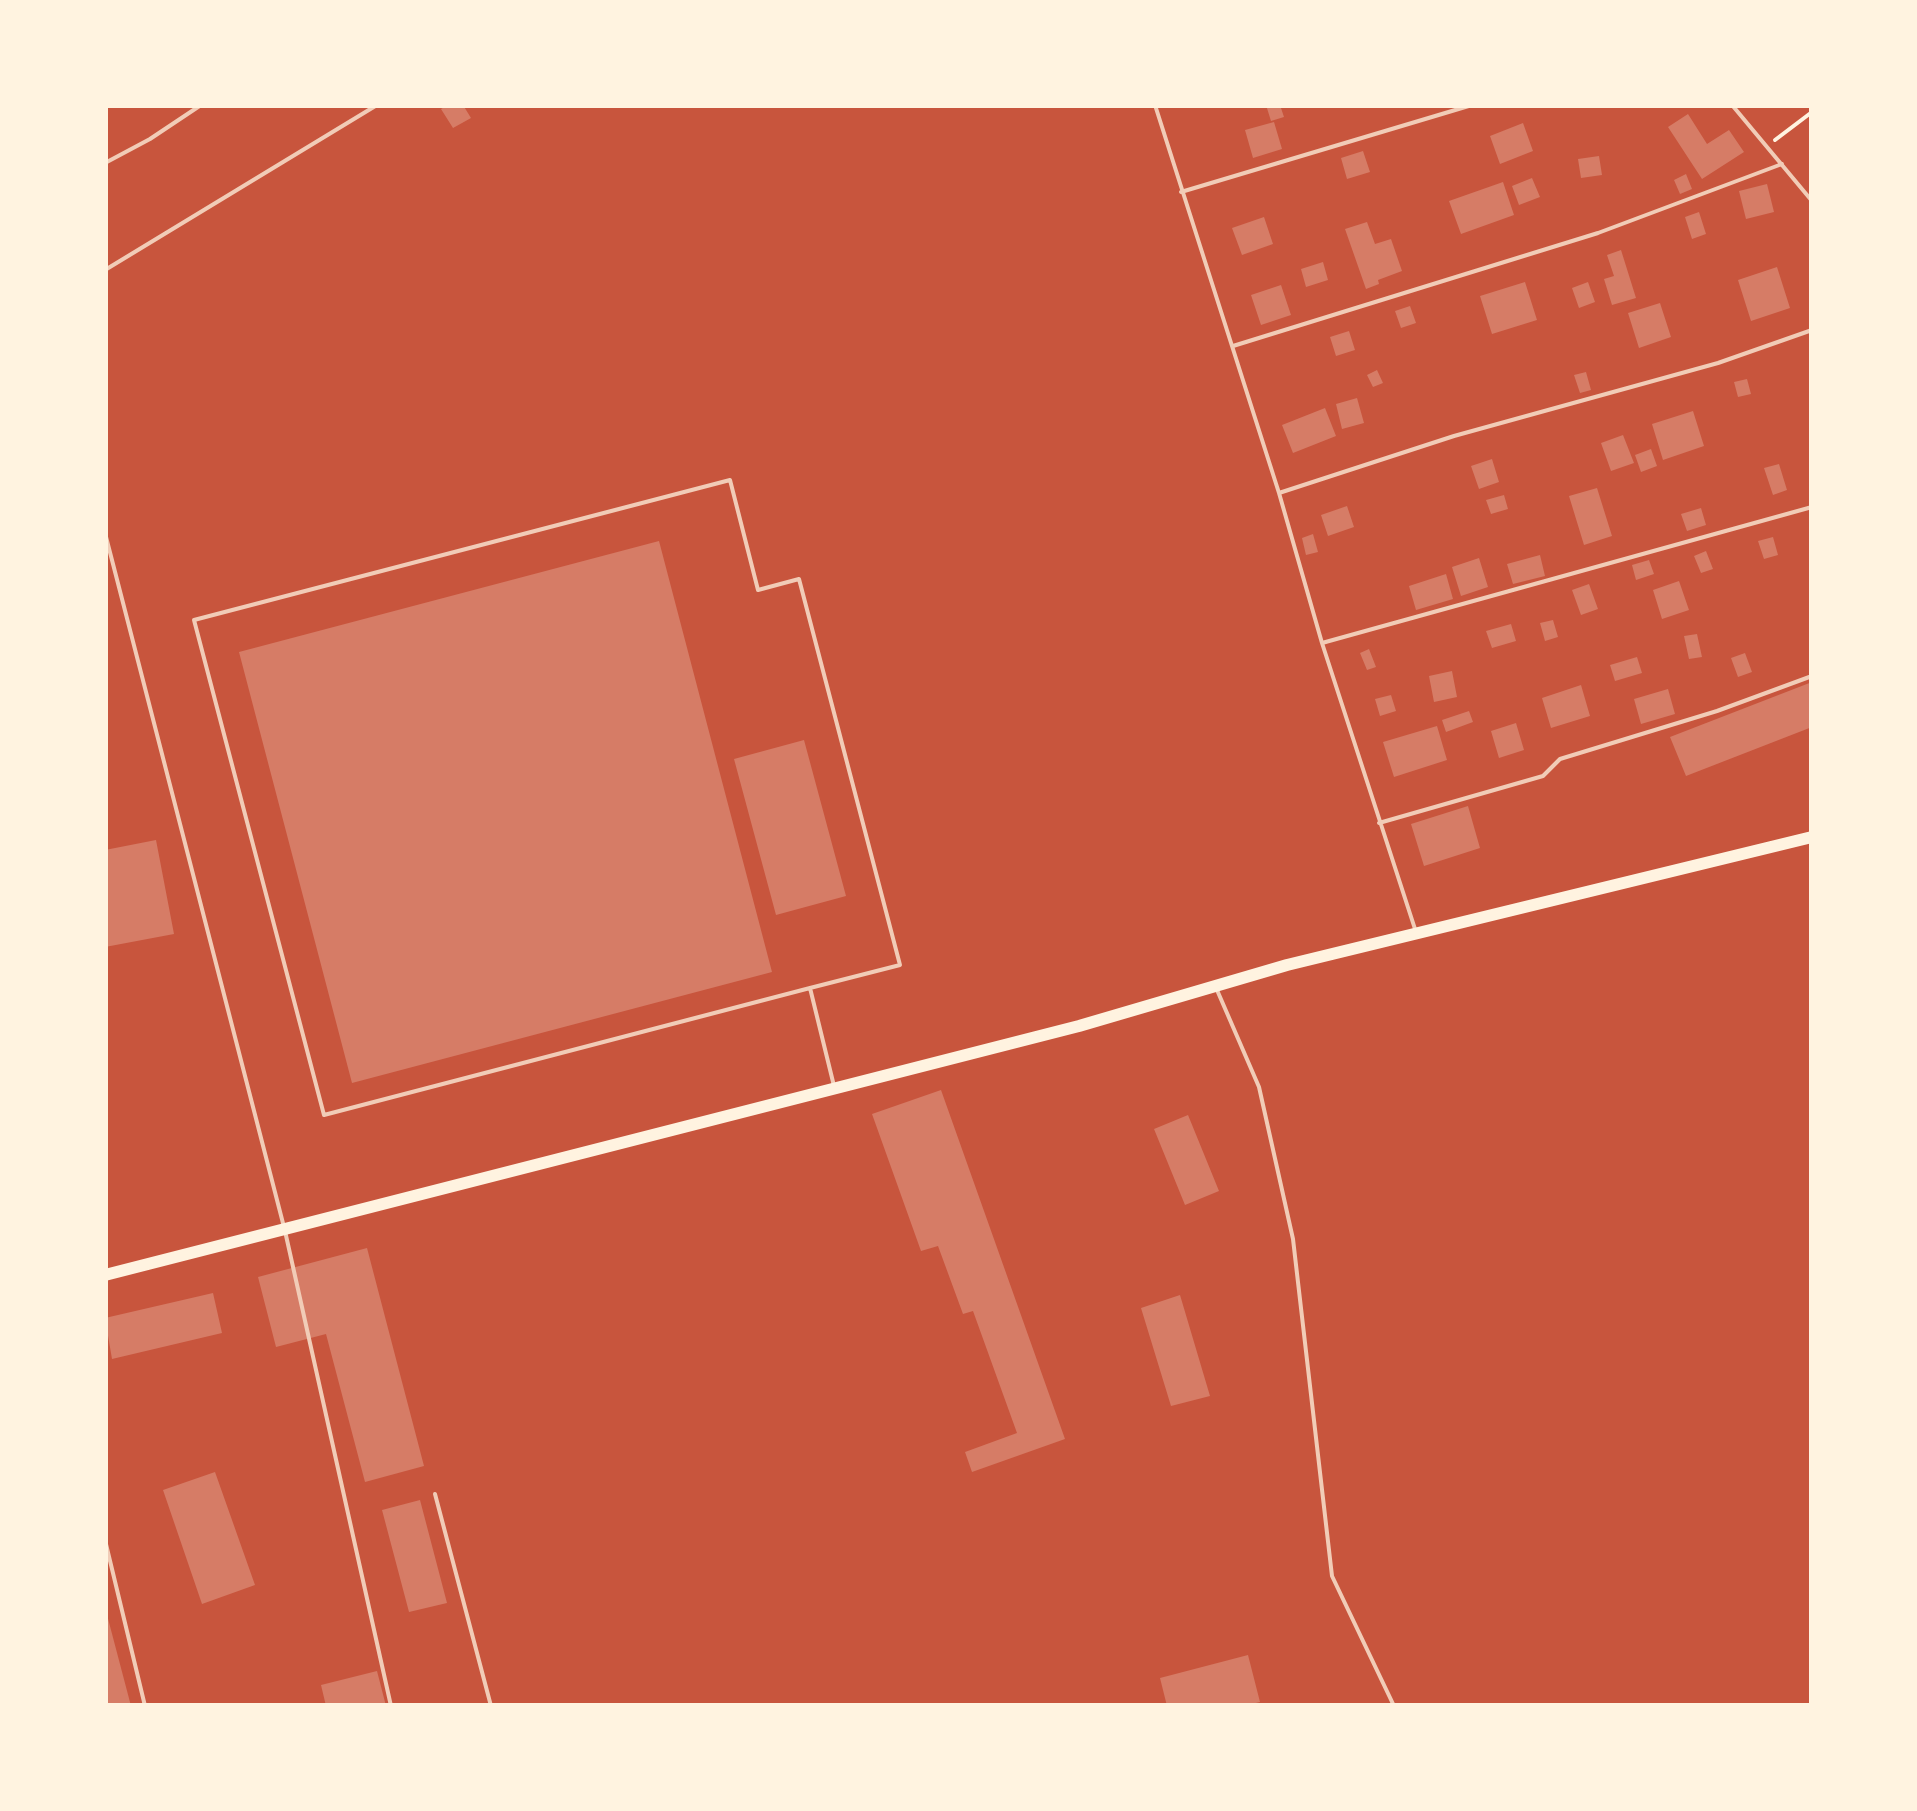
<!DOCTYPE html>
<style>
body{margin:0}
#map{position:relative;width:1917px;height:1811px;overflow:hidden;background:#c8553d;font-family:Barlow,sans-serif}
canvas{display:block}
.frame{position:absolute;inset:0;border:108px solid #fff3e0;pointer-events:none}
</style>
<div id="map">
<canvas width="1917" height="1811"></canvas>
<div class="frame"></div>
</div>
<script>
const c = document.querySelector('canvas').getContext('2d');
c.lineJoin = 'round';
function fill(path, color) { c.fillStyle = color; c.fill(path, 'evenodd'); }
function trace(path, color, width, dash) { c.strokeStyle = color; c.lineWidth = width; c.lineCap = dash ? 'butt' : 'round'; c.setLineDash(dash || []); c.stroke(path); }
fill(new Path2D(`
 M448,105H463L471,118L453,128L441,109Z
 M1266,105H1280L1284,117L1271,121Z
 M1688,114L1707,144L1729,130L1744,152L1702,179L1668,127Z
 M1274,122L1282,149L1253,158L1245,130Z
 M1523,123L1533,151L1500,164L1490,136Z
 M1363,151L1370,172L1347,179L1341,158Z
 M1599,156L1602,175L1581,178L1578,159Z
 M1686,174L1692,189L1680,194L1674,180Z
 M1532,178L1540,197L1519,205L1512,186Z
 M1503,182L1514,215L1461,234L1449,201Z
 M1767,184L1774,212L1746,219L1739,191Z
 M1699,212L1706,234L1692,239L1685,217Z
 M1264,217L1273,244L1242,255L1232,228Z
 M1367,222L1375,244L1391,239L1402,271L1378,280L1379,284L1366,289L1345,229Z
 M1621,250L1636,298L1612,305L1604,279L1614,276L1607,255Z
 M1323,262L1328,280L1306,287L1301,269Z
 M1777,267L1790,308L1751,321L1738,280Z
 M1525,282L1537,320L1492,334L1480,296Z
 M1588,282L1595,302L1579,308L1572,288Z
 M1281,285L1291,315L1261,325L1251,295Z
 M1660,303L1671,337L1639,348L1628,313Z
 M1410,306L1416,323L1401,328L1395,311Z
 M1349,331L1355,350L1336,356L1330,337Z
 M1377,370L1383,383L1373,387L1367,375Z
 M1586,372L1591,390L1580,393L1574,375Z
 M1747,379L1751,394L1738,397L1734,382Z
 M1357,398L1364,423L1342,429L1336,404Z
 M1325,408L1336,436L1293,453L1282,425Z
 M1693,411L1704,446L1663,460L1652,424Z
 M1623,435L1634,463L1611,471L1601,443Z
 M1651,449L1657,466L1641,472L1635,455Z
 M1492,459L1499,482L1479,489L1471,466Z
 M1779,464L1787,490L1773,495L1764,468Z
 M1597,488L1612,536L1584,545L1569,496Z
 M1504,495L1508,509L1491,514L1486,500Z
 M1347,506L1354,527L1328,536L1321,515Z
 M1701,508L1706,525L1687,531L1681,514Z
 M1313,534L1318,552L1306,555L1302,538Z
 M1773,537L1778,555L1764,559L1758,541Z
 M659,541L772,972L352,1083L239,652Z
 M1706,551L1713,569L1701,573L1694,556Z
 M1540,555L1545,576L1513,584L1507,564Z
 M1479,558L1488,587L1461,596L1452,567Z
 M1649,560L1654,574L1636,580L1632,565Z
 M1446,574L1453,599L1416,610L1409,586Z
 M1679,581L1689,610L1662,619L1653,590Z
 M1589,584L1598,609L1581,615L1572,590Z
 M1553,620L1558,637L1545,641L1540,623Z
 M1511,624L1516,641L1492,648L1486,631Z
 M1697,634L1702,657L1689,659L1684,636Z
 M1369,649L1376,667L1367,670L1360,653Z
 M1745,653L1752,672L1738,677L1731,658Z
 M1637,657L1642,673L1615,681L1610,665Z
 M1452,671L1457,697L1434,702L1429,676Z
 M1812,682V727L1686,776L1670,737Z
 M1581,685L1590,716L1551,728L1542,698Z
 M1668,689L1675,714L1641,724L1634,699Z
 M1391,695L1396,711L1380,716L1375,699Z
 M1469,711L1473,722L1446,732L1442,720Z
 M1516,723L1524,750L1499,758L1491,731Z
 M1437,726L1447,760L1394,777L1383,742Z
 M804,740L846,896L776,915L734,759Z
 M1468,806L1480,848L1424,866L1411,824Z
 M156,840L174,934L105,947V850Z
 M941,1090L1065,1439L972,1472L965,1452L1017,1433L973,1311L963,1314L938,1246L921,1251L872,1114Z
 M1188,1115L1219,1191L1185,1205L1154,1129Z
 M367,1248L424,1466L365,1482L326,1334L276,1347L258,1277Z
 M213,1293L222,1333L112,1359L105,1318Z
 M1180,1295L1210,1396L1171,1406L1141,1308Z
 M215,1472L255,1585L202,1604L163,1490Z
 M420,1500L447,1603L409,1612L382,1510Z
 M105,1611H106L131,1706H105Z
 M1248,1655L1260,1702L1243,1706H1167L1160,1678Z
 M377,1671L386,1706H326L321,1685Z`), '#d67c66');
trace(new Path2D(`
 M1775,140L1812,112`), '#fff3e0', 4);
trace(new Path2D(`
 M1155,105L1279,493L1322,643L1415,929
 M1732,105L1812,201
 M105,163L150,139L201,105
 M1181,192L1472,105
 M105,270L377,105
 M1233,346L1598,233L1782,164
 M1279,493L1454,436L1718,363L1812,330
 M105,533L285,1231L391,1706
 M1322,643L1812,507
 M1379,823L1543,776L1560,759L1717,711L1812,676
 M810,988L900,965L799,579L758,590L730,480L194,620L324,1115L810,988L834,1086
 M1217,990L1259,1087L1293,1239L1332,1576L1394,1706
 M435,1494L491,1706
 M105,1540L145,1706`), '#f1ccb7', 4);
trace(new Path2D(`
 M105,1275L1079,1026L1287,965L1812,837`), '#fff3e0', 12);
</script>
